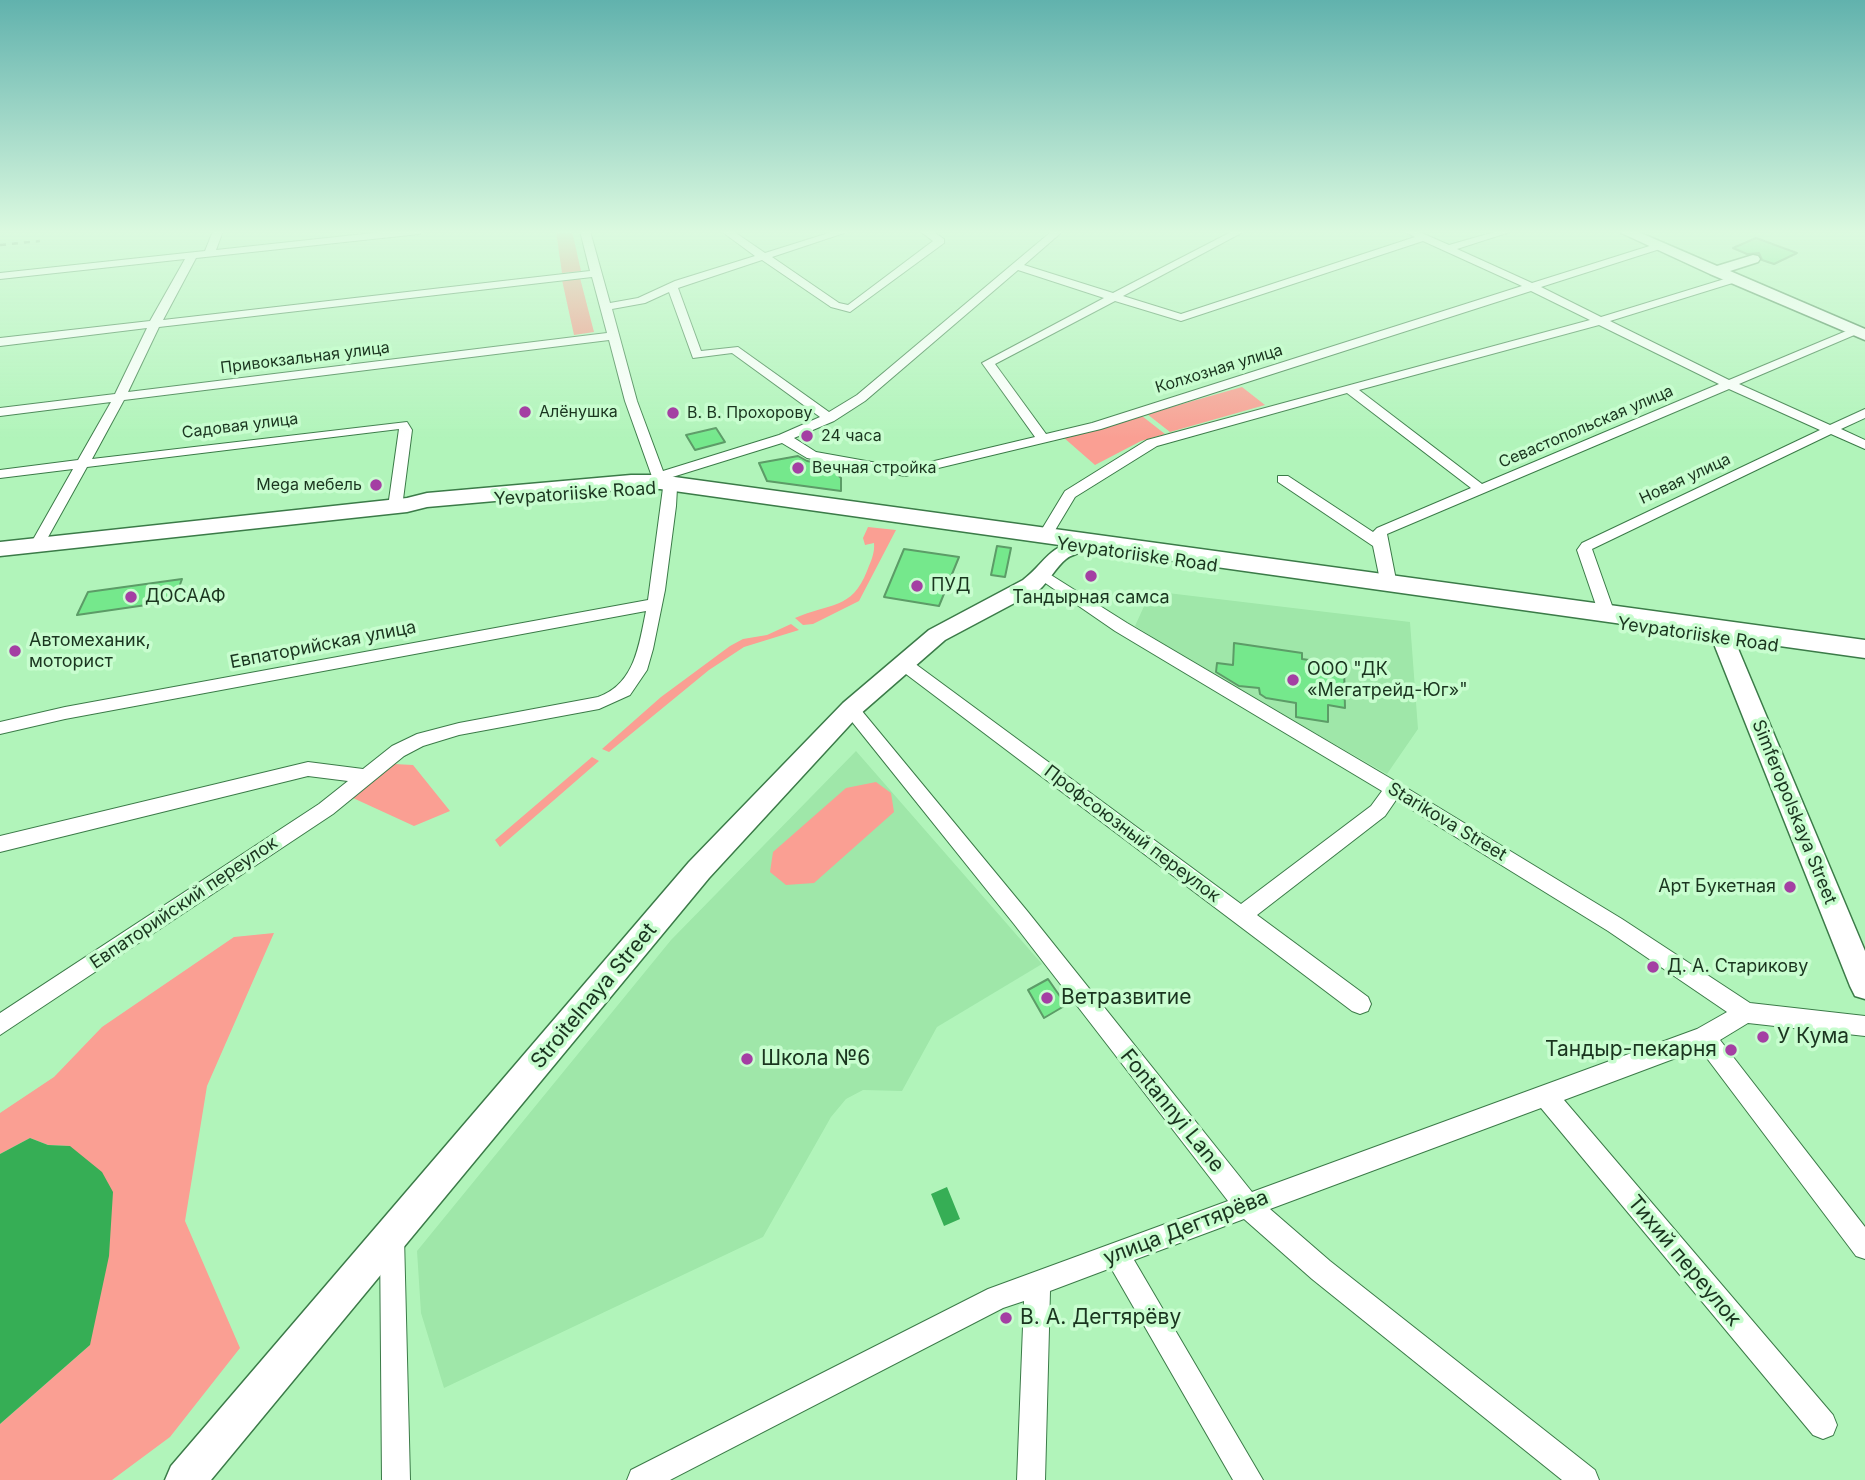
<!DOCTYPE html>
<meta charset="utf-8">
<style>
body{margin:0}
canvas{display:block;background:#b1f4ba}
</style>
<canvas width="1865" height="1480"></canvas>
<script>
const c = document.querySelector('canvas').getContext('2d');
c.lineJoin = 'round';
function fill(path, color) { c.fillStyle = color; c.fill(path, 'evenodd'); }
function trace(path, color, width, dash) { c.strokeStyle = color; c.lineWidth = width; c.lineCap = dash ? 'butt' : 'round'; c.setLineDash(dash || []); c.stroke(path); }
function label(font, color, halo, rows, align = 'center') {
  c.font = font + ' Inter,sans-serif'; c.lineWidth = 7; c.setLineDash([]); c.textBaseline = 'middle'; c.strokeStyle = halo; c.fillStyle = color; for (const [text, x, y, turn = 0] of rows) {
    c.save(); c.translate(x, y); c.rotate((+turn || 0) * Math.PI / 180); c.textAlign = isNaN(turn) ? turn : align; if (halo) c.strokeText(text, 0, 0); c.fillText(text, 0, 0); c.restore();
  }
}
fill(new Path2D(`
 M1151,591L1410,622L1418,729L1387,774L1206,671L1135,626Z
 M856,751L1042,964L937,1027L902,1091L863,1090L846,1099L831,1117L763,1237L444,1388L421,1313L417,1251L671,940Z`), '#9fe7a9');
fill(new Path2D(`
 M1242,387L1265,405L1170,432L1147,414Z
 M1142,416L1165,434L1141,441L1095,465L1063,437Z
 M868,527L896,530L859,601L813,624L803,625L795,618C829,603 852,610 867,571C871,561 875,553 874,543L865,545L863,538Z
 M791,624L799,630L744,647L709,670L609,752L602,749L661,697L730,646L743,639L767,635Z
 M592,757L599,761L500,847L495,840Z
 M394,764L413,765L450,811L414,826L353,798Z
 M876,782L891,793L894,812L814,883L786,885L770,872L773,852L846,788Z
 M274,933L207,1086L185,1221L240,1348L170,1437L112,1480H0V1424L90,1345L70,1146L48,1145L30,1138L0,1154V1113L54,1077L102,1027L234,937Z`), '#fa9f93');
fill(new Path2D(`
 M556,231H572L581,271L562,273Z
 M580,278L594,332L574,335L562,280Z`), '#f78c7f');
fill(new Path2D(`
 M30,1138L48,1145L70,1146L102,1172L113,1192L109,1256L90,1345L0,1424V1154Z
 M947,1187L960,1219L944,1226L931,1194Z`), '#36ae55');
const building = new Path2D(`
 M1756,238L1797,253L1774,264L1762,260L1759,253L1747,254L1733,248Z
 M716,428L725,442L695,450L686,435Z
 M798,456L807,461L834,466L836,473L841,478V491L767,481L759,463Z
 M997,546L1011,548L1005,577L991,575Z
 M904,549L959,557L939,606L884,597Z
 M182,579L174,601L77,615L88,592Z
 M1234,643L1302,653V659L1344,665L1345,708L1328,705V722L1296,717V703L1266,698L1260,694L1259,688L1239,686L1216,672L1217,663L1233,665Z
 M1048,979L1066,1005L1044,1018L1028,990Z`);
fill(building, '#75e88c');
trace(building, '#5c9c67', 2);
const street = new Path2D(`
 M213,231H223L216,250L392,231H424L419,234L196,258L163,320L590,271L580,231H590L610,303L638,298L675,281L755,256L721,231H733L765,253L835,231H850L772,257L839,303L848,305L933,241L920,231H932L944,239V243L850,312L831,307L762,260L678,288L701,351L738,347L829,412L857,395L1052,231H1063L1024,265L1113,293L1233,231H1245L1123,296L1181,314L1415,237L1404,231H1417L1449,245L1498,231H1513L1457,249L1532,283L1659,243L1663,244V248L1541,287L1601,317L1731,277H1739V281L1610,321L1729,380L1851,329H1859V333L1739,384L1830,425L1865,409V418L1841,429L1865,440V449L1831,434L1592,549L1615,614L1607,619L1599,614L1577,550L1582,543L1820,430L1729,389L1387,534L1397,585L1389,590L1381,585L1373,546L1278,482V476H1288L1373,532L1377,528L1471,488L1347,393L1157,446L1075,497L1051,537H1041L1039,534L1065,491L1147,440L1590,320L1531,291L1101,429L905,476L807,458L782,443L666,479L665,485H655L625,401L609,340L124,400L92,459L407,422L412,430L402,507L395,511L388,507L399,429L87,467L42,548H32L30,545L73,469L0,478V470L78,460L111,402L0,416V408L115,394L147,328L0,346V338L150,321L185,259L0,279V273L205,251ZM1423,241L1522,286L1092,423L1046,434L995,364L1115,301L1181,321ZM1018,270L1104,298L982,363L1035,437L905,468L816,452L794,438L834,421L865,401ZM592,277L607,333L128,392L159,327ZM669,292L693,358L732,353L820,417L779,435L663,471L637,401L612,309L645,303ZM1599,325L1719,384L1482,484L1359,390Z
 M670,484L677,488L676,506L665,590L653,649L647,670L630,695L599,709L459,735L423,746L404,756L333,814L0,1035V1013L319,804L348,781L308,776L0,852V836L308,762L363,769L392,746L417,734L459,723L598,697C635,684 639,645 646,611L65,719L0,734V722L65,707L648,600L663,488Z
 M1043,570L1127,623L1400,784L1622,919L1750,1003L1865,1016V1036L1748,1023L1720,1040L1865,1227V1259L1856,1256L1700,1049L1564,1100L1833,1415L1837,1425L1833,1435L1823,1439L1813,1435L1541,1108L1270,1209L1330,1261L1595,1470L1599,1480H1562L1312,1279L1244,1219L1134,1260L1263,1480H1233L1111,1268L1050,1291L1045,1480H1017L1024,1301L1003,1308L670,1480H627L631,1470L988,1289L1228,1201L1014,924L845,713L842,709L845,705H857L1028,912L1252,1192L1697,1029L1727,1012L1608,931L1396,800L1385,816L1257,915L1368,997L1371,1004L1368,1011L1360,1014L1352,1011L898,668L896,664L898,660H910L1241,904L1371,806L1382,791L1115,631L1038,578L1035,575Z
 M392,1225L401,1228L404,1237L410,1480H382L380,1237L383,1228Z`);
const secondary = new Path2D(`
 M1617,231H1636L1717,266L1753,255L1758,256L1760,259L1758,262L1730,271L1865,329V340L1710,274Z
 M1076,541L1083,542L1086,547C1081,555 1073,553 1066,559C1056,567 1049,581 1039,590L945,640L859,715L709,878L211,1480H165L171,1466L689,862L843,703L929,630L1023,580C1045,563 1047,548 1076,541Z
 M1723,631L1731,634L1734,639L1865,951V999L1855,996L1850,986L1712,639L1715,634Z`);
const primary = new Path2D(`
 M631,475H660L1865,640V658L660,489H631L427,507L407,512L0,556V542L407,498L427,493Z`);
trace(street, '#3b7b48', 2);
trace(secondary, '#3b7b48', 3);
trace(primary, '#3b7b48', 3);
fill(street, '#fff');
fill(secondary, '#fff');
fill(primary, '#fff');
trace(new Path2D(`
 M0,245L40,241`), '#476e4d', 2.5, [6, 6]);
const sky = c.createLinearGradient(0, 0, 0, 438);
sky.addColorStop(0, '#61b2ad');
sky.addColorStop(0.53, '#dcfae0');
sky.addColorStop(1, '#dcfae000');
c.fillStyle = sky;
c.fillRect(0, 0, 1865, 438);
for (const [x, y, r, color] of [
 [525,412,7,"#a43fa3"],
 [673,413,7,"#a43fa3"],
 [807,436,7,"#a43fa3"],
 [798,468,7,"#a43fa3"],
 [376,485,7,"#a43fa3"],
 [1091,576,7,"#a43fa3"],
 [917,586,7,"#a43fa3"],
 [131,597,7,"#a43fa3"],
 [15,651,7,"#a43fa3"],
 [1293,680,7,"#a43fa3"],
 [1790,887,7,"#a43fa3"],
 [1653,967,7,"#a43fa3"],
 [1047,998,7,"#a43fa3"],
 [1763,1037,7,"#a43fa3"],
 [1731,1050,7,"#a43fa3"],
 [747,1059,7,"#a43fa3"],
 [1006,1318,7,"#a43fa3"]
]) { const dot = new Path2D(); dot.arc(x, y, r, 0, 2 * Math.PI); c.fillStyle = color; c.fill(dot); trace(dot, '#c8fdcf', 2.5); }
label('16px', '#1a351f', '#c8fdcf', [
 ["Привокзальная улица",305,358,-7],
 ["Колхозная улица",1219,369,-17],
 ["Садовая улица",240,426,-7],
 ["Севастопольская улица",1586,427,-23],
 ["Новая улица",1685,479,-25]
]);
label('16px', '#1a351f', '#c8fdcf', [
 ["Алёнушка",539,412],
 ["В. В. Прохорову",687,413],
 ["24 часа",821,436],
 ["Вечная стройка",812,468],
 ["Mega мебель",362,485,"right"]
], 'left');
label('18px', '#1a351f', '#c8fdcf', [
 ["Yevpatoriiske Road",575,494,-4],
 ["Yevpatoriiske Road",1137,555,8],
 ["Yevpatoriiske Road",1698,635,8],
 ["Евпаторийская улица",323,645,-11],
 ["Simferopolskaya Street",1794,812,68],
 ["Starikova Street",1447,822,31],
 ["Профсоюзный переулок",1132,834,37],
 ["Евпаторийский переулок",184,903,-34]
]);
label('18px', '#1a351f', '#c8fdcf', [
 ["ПУД",931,586],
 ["ДОСААФ",145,597],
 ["Тандырная самса",1091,598,"center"],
 ["Автомеханик,",29,641],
 ["моторист",29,662],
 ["ООО \"ДК",1307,670],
 ["«Мегатрейд-Юг»\"",1307,691],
 ["Арт Букетная",1776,887,"right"],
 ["Д. А. Старикову",1667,967]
], 'left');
label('21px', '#1a351f', '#c8fdcf', [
 ["Stroitelnaya Street",594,996,-50],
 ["Fontannyi Lane",1172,1111,51],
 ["улица Дегтярёва",1186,1228,-21],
 ["Тихий переулок",1684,1261,50]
]);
label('21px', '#1a351f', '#c8fdcf', [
 ["Ветразвитие",1061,998],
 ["У Кума",1777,1037],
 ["Тандыр-пекарня",1717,1050,"right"],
 ["Школа №6",761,1059],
 ["В. А. Дегтярёву",1020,1318]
], 'left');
</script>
